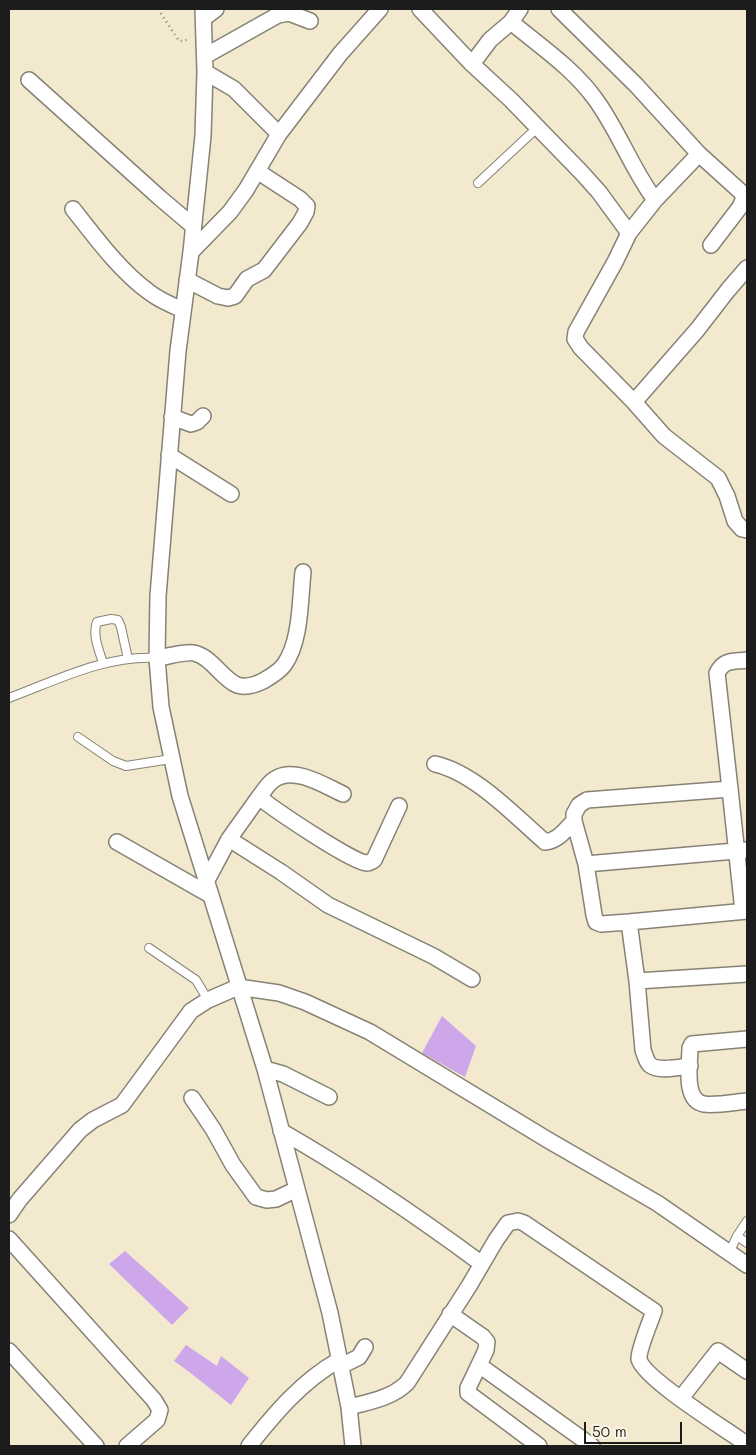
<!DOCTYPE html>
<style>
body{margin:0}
#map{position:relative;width:756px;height:1455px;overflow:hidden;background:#f2e9ce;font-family:Mali,sans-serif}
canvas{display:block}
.frame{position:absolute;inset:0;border:10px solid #1c1c1c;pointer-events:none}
.scale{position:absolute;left:584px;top:1422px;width:98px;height:22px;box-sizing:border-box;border:2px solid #1c1c1c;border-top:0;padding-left:6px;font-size:15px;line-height:18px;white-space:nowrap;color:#1c1c1c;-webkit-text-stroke:4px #fcf5e5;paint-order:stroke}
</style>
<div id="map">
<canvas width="756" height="1455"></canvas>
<div class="frame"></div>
<div class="scale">50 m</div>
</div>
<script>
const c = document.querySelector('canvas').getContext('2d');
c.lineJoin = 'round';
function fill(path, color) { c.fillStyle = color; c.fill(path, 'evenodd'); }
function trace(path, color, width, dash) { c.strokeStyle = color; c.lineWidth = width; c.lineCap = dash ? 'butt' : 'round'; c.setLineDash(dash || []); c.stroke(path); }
fill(new Path2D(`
 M442,1016L476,1046L465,1077L422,1053Z
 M125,1251L189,1308L172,1325L109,1264Z
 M186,1345L217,1366L221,1356L249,1378L231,1405L188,1371L174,1361Z`), '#cea7eb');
const lane = new Path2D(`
 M478,183L538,127
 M103,663C99,650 92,635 97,622L111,619L118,620L121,627L128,659
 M9,698C57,680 105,655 157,658
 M78,737L113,761L126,766L171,759
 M149,948L196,980L208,1000
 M737,1236L747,1221
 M729,1253L737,1236L747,1243`);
const street = new Path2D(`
 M203,9L205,72L203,136L191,252L178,351L158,596L157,658L161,707L180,796L265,1069L330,1313L349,1407L353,1446
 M420,9L472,64L511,100L581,172L599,192L629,233
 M559,9L636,85L699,154L741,192L744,198L740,207L711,245
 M204,18L216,9
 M511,22C540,46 574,69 596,100C619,132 632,169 655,200
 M205,56L278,15L289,13L310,21
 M472,64L490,40L511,22L520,9
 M205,72L234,89L279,134
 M29,80L160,198L193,226
 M699,154L655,200L629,233L615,262L576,332L575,339L581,348L634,402L664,436L718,478L727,496L735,521L742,529L747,530
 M73,209C95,237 120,271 149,292C159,300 171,305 183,310
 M191,252L230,212L246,190L279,134L340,54L380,9
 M187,280L218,296L228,298L235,296L247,279L264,270L300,223L306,212L307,206L300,199L257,171
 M634,402L697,330L728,290L747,268
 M172,417L191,424L197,422L203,416
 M169,455L231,494
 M157,658C167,657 185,651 194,653C212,657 221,678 237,685C246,688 255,685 263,681C270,677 279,672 284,665C301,642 300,600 303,572
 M435,764C475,773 514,815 545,842C558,841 565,830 574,821
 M730,789L743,911
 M259,797C264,791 268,783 275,779C295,766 325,786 343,794
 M229,839L281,872L328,905L433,956L472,979
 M117,842L210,895
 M586,864L747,850
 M206,882L229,839L259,797C272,808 353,863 367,863C369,863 372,861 374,860L399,806
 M629,922L601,924L596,922L594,915L586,864L574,821V814L579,805L587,800L730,789L717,673C724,659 733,662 747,660
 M637,981L629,922L747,911
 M747,1039L692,1044L690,1048C690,1063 683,1101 704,1104C714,1106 736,1102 747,1101
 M690,1066C679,1067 659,1072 650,1065C646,1061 645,1055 643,1050L637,981L747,974
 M265,1069L283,1074L329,1097
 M192,1098L213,1129L233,1165L256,1197L267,1200L276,1199L297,1189
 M281,1131C351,1171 417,1216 482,1264
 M9,1215L20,1199L80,1130L93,1120L122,1105L191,1011L208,1000L238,987L279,993L305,1002L370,1032L548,1140L657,1203L747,1265
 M9,1239L154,1400L160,1410L157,1420L127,1446
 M450,1314L483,1337L487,1342L486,1350L479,1365L592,1446
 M9,1351L96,1446
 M479,1365L468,1388V1393L539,1446
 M341,1366L359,1357L365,1347
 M681,1398L718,1351L747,1371
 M349,1407C369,1402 392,1398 407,1383L469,1286L496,1240L508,1223L518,1221L524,1223L654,1311C651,1320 638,1351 639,1359C643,1378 724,1428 742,1441L747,1443
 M249,1446C275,1413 302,1381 339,1360`);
trace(lane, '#878275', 10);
trace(street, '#878275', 18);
trace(new Path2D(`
 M158,9L179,41H184L190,38`), '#878275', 2.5, [1, 4]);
trace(lane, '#fff', 8);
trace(street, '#fff', 15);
</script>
